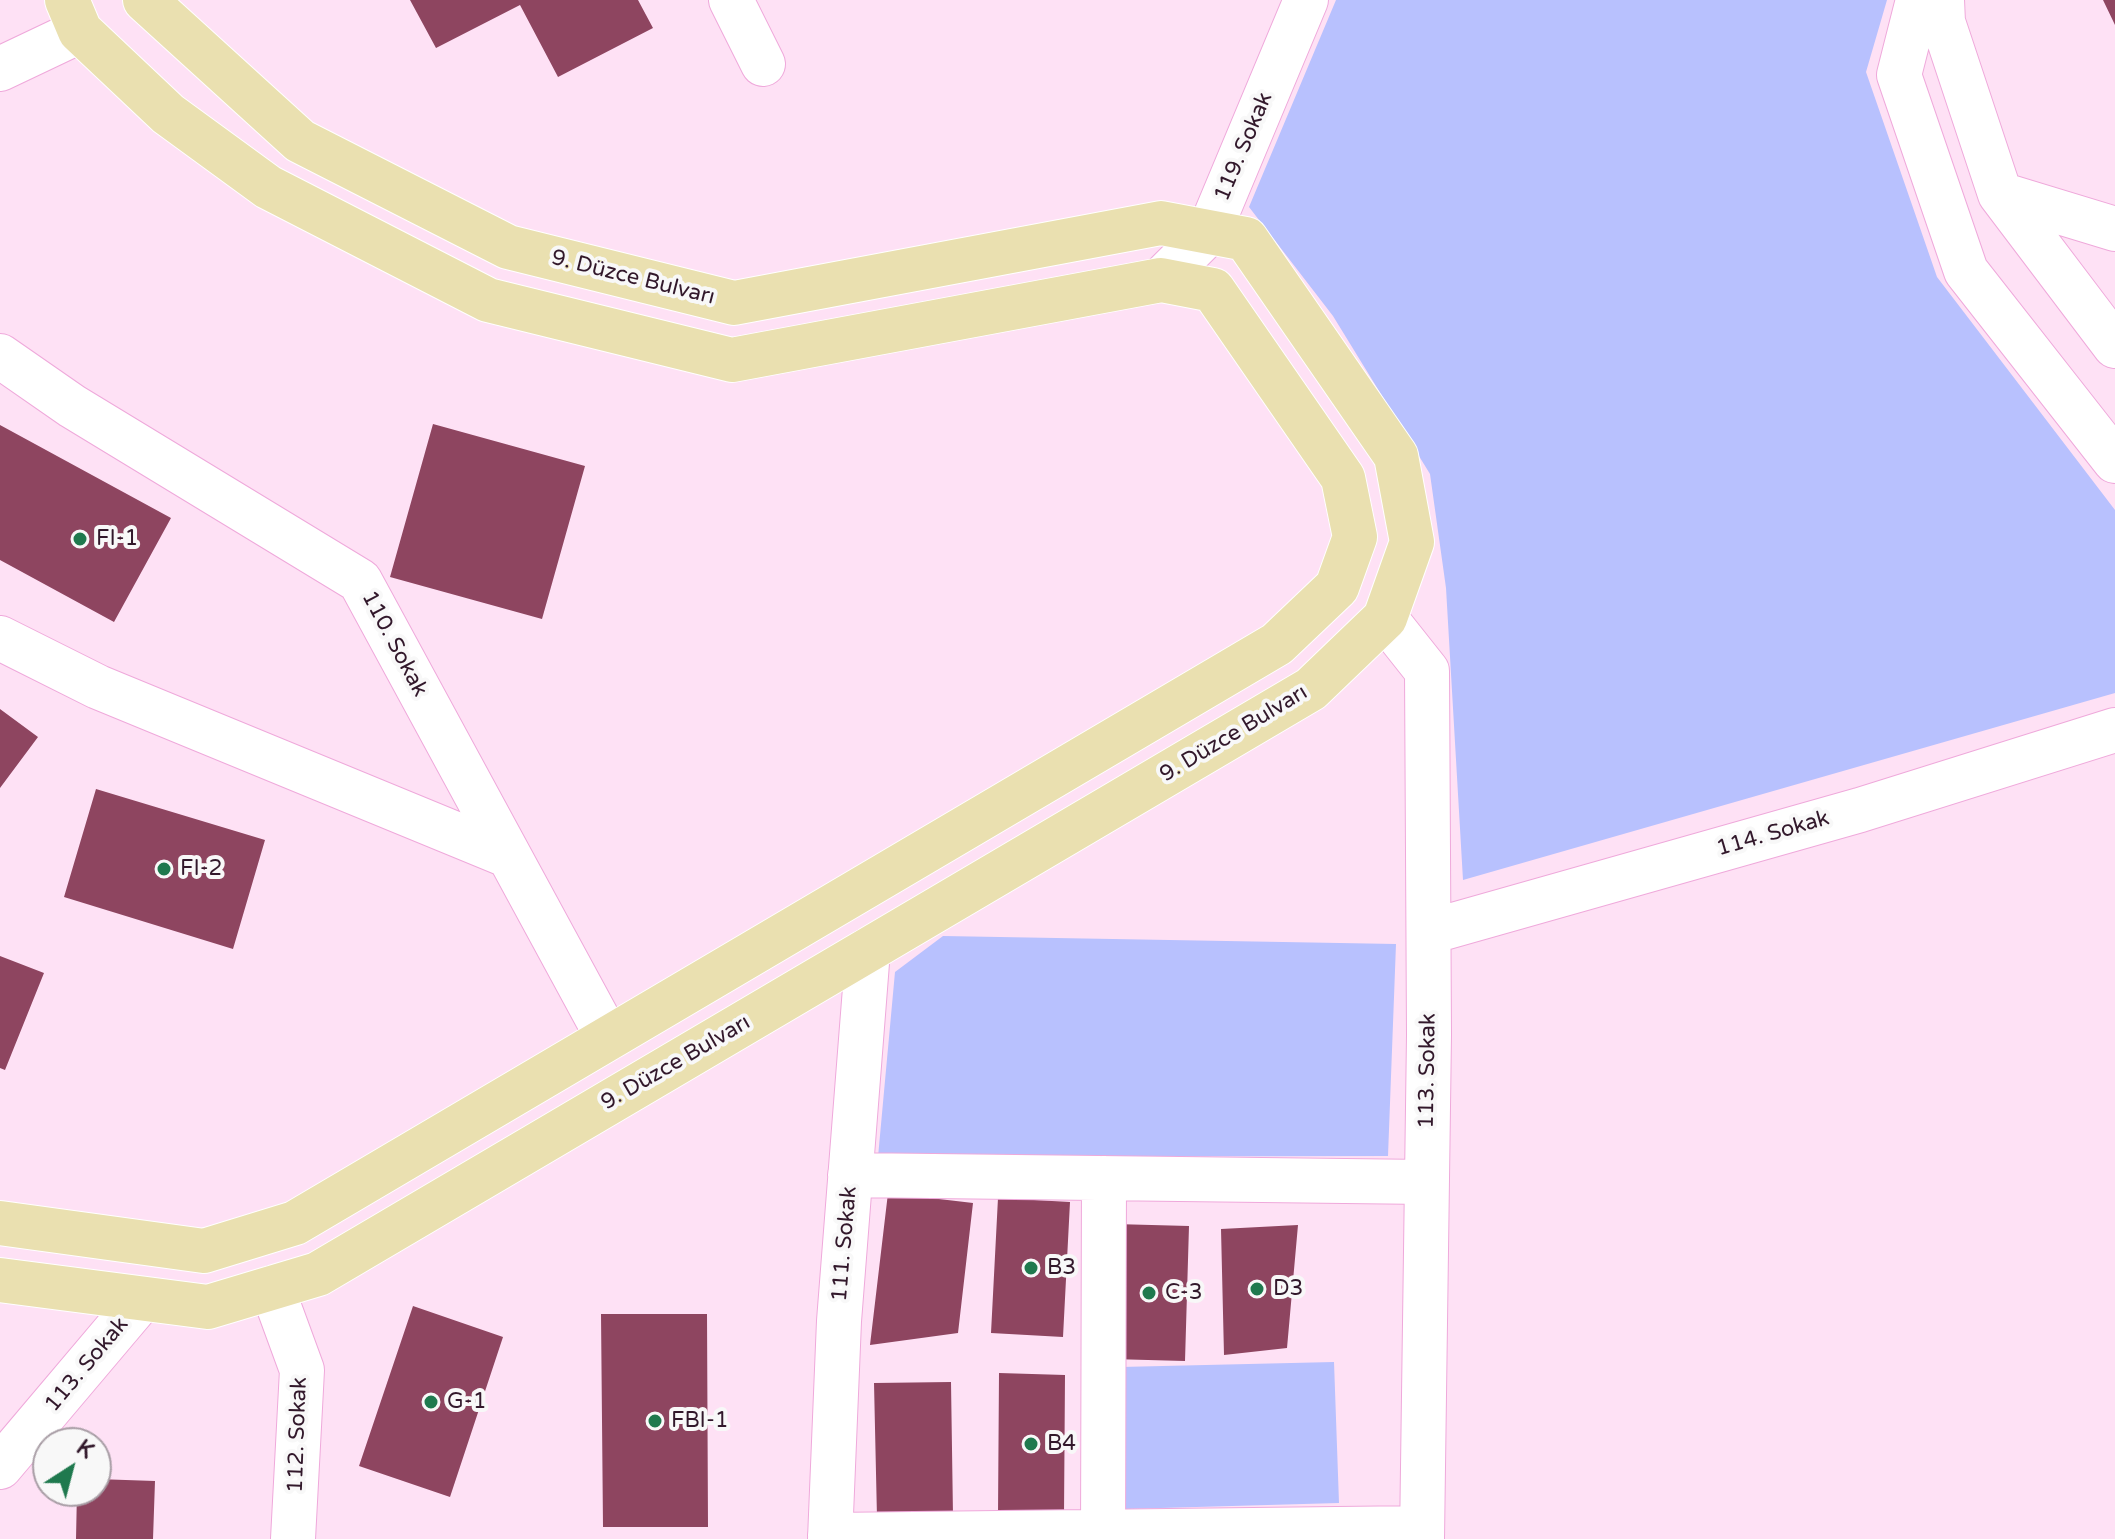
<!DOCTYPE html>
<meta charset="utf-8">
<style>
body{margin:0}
#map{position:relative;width:2115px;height:1539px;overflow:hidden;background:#fee1f5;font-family:"Varela Round",sans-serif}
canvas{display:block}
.north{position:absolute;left:32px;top:1427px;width:80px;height:80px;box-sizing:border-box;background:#f8f8f8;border:2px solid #a99ea6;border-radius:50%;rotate:36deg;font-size:22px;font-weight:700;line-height:32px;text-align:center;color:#32182b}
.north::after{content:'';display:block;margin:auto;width:28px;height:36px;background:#1f794e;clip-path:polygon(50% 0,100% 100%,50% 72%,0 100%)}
</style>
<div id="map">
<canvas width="2115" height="1539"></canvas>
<div class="north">K</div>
</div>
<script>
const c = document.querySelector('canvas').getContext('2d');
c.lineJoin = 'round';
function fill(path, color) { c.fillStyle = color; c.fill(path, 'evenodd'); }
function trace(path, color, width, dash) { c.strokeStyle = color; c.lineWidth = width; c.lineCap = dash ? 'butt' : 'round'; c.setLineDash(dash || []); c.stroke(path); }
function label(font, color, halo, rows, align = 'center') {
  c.font = font + ' "Varela Round",sans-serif'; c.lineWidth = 8; c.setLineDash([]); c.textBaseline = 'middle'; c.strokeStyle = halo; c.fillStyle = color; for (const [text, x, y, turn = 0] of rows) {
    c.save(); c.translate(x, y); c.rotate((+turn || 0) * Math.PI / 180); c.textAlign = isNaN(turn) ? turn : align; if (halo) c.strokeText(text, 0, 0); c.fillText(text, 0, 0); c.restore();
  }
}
fill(new Path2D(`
 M1336,0H1887L1866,72L1937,277L2115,510V693L1463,880L1446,588L1430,474L1333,316L1249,207Z
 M943,936L1396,944L1388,1156L878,1157L895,972Z
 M1334,1362L1339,1503L1125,1509L1120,1367Z`), '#b8c1fe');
fill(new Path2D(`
 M410,0H638L653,28L558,77L520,5L436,48Z
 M2103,0H2115V25Z
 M433,424L585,466L542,619L390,577Z
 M0,425L171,518L114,622L0,560Z
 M0,709L38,737L0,788Z
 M96,789L265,840L233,949L64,897Z
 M0,956L44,973L5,1070L0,1068Z
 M888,1193L973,1203L958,1333L870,1345Z
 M998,1198L1070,1202L1063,1337L991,1333Z
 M1114,1224L1189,1226L1185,1361L1111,1359Z
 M1298,1225L1287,1348L1224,1355L1221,1229Z
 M413,1306L503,1337L450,1497L359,1466Z
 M601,1314H707L708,1527H603Z
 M999,1373L1065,1375L1064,1515L998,1514Z
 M951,1382L953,1516L877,1518L874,1383Z
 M96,1479L155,1481L153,1539H76L77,1491H96Z`), '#8e4560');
const minor = new Path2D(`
 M731,0L763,64
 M1918,0L1899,75L1966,271L2115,461
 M1942,0L1943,22L2000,194L2115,346
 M0,69L80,31
 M2000,194L2115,229
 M1161,280L1209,232L1306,0
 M0,356L72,406L360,581L608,1038
 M1385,618L1427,671L1429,1035L1422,1539
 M0,638L98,687L509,856
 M1429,932L1860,810L2115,730
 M850,1175L1427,1182
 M272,1288L302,1370L293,1539
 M0,1467L142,1299
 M830,1535L1422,1528
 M830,1539L839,1321L868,950
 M1103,1539L1104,1178`);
const major = new Path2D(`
 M0,1223L204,1251L295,1223L1277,644L1337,587L1355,537L1343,478L1213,290L1161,280L732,360L488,300L268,187L168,114L80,31L67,0
 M0,1280L208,1307L318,1274L1311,689L1385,618L1412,542L1396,456L1246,239L1161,223L734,303L508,247L300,141L145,0`);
trace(minor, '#efa9db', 46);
trace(major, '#fff', 46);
trace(minor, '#fff', 44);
trace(major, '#eae0b0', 44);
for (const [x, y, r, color] of [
 [80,539,8,"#1f794e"],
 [164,869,8,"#1f794e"],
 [1031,1268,8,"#1f794e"],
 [1257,1289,8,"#1f794e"],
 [1149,1293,8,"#1f794e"],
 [431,1402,8,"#1f794e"],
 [655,1421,8,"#1f794e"],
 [1031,1444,8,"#1f794e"]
]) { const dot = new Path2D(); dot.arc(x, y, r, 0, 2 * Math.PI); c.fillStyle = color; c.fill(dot); trace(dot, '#f8f8f8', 3); }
label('22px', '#32182b', '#f8f8f8', [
 ["119. Sokak",1244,147,-67],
 ["9. Düzce Bulvarı",633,278,14],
 ["110. Sokak",394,644,62],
 ["9. Düzce Bulvarı",1234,734,-31],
 ["114. Sokak",1773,834,-16],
 ["9. Düzce Bulvarı",676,1063,-30],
 ["113. Sokak",1428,1071,-89],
 ["111. Sokak",845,1244,-85],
 ["113. Sokak",87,1365,-50],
 ["112. Sokak",298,1435,-88]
]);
label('22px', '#32182b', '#f8f8f8', [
 ["FI-1",96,539],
 ["FI-2",180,869],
 ["B3",1047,1268],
 ["D3",1273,1289],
 ["C-3",1165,1293],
 ["G-1",447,1402],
 ["FBI-1",671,1421],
 ["B4",1047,1444]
], 'left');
</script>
